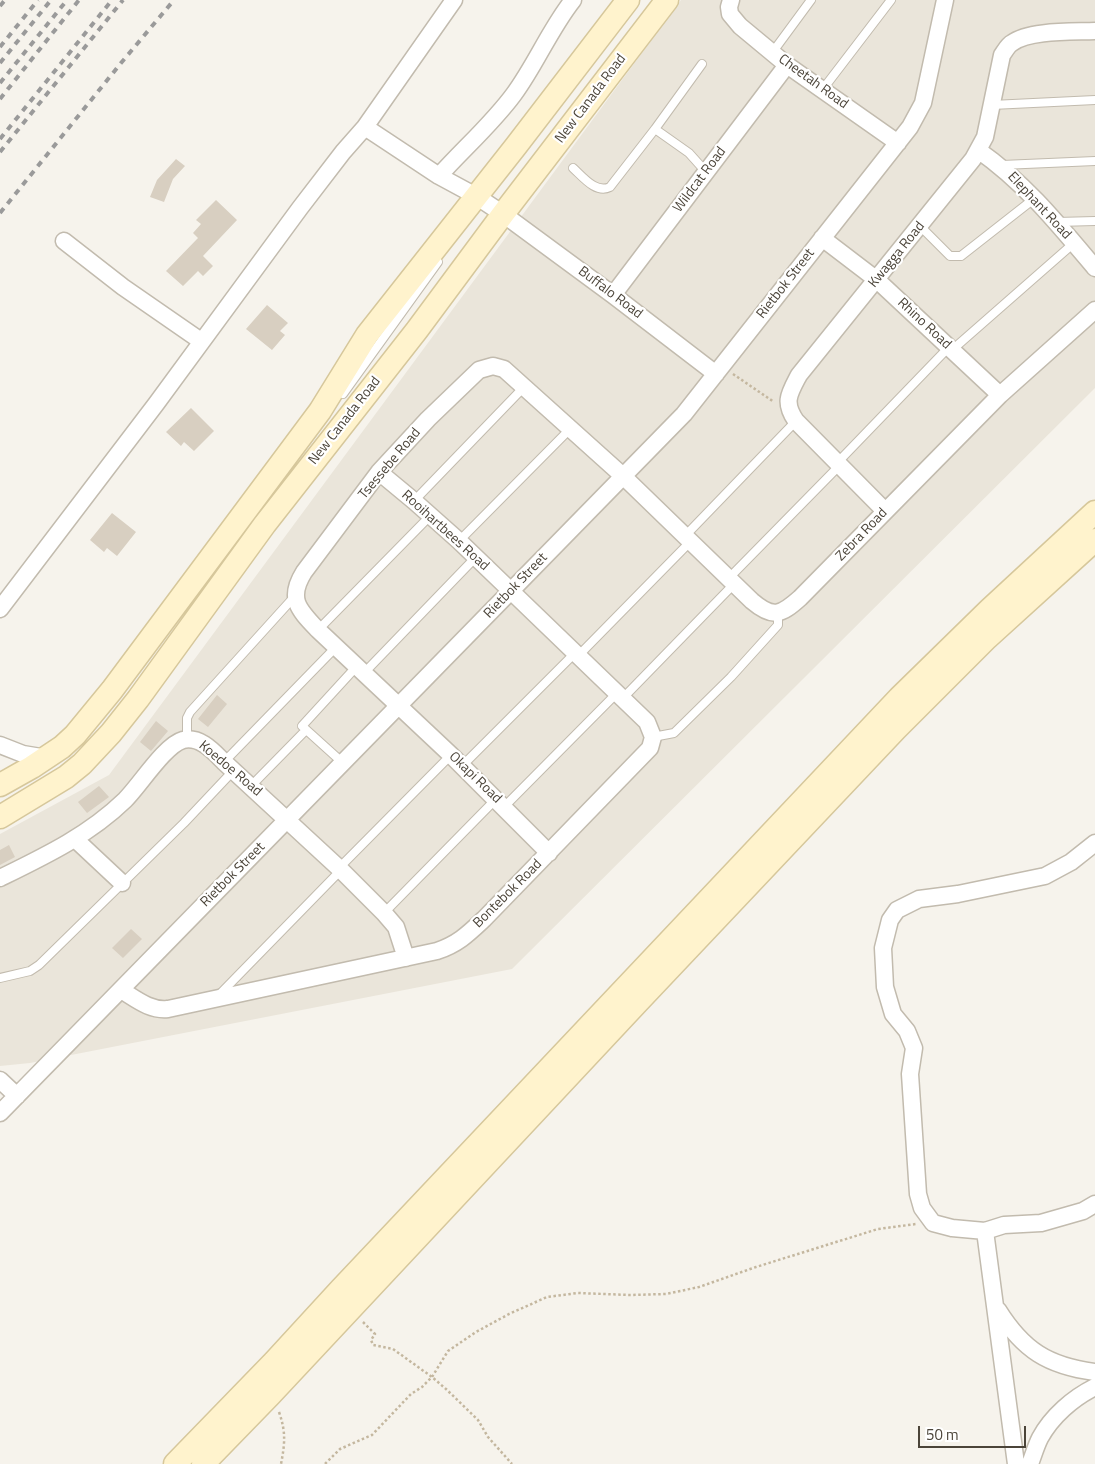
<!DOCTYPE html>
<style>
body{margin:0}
#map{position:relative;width:1095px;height:1464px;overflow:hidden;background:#f6f3ec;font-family:"Titillium Web",sans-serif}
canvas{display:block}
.scale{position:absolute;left:918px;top:1426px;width:108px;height:22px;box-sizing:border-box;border:2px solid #4b4439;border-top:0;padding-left:6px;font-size:15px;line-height:18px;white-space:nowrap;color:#4b4439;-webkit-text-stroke:4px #fff;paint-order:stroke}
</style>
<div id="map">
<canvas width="1095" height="1464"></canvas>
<div class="scale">50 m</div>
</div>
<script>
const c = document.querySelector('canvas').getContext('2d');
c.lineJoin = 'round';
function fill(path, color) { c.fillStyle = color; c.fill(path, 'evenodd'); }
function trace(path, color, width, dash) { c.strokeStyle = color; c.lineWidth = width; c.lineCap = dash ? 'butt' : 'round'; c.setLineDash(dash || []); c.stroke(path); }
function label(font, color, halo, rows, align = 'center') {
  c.font = font + ' "Titillium Web",sans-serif'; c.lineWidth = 4.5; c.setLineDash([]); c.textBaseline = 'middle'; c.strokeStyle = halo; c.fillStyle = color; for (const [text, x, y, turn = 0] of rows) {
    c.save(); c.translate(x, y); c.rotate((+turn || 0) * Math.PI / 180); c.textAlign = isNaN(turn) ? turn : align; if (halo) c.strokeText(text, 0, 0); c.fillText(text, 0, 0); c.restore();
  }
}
fill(new Path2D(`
 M681,0H1095V388L512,969L30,1063L0,1066V834L109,775Z`), '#eae5da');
fill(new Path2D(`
 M176,159L185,166L173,179L164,202L150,197L157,180Z
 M216,200L237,220L203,256L213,266L203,276L198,271L183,286L166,271L198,238L193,233L201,224L196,220Z
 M267,305L288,323L280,331L285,335L272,350L246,329Z
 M191,408L214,431L194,451L184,442L181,446L166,432Z
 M112,513L136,532L117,556L107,548L104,552L90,540Z
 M217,695L227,704L208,727L198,719Z
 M156,721L168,731L151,751L140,742Z
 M99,786L109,797L87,813L78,802Z
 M9,845L15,857L0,865V850Z
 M131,929L142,939L123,958L112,948Z`), '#d8cfc1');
const service = new Path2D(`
 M772,53L811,0
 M823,89L891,0
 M992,105L1095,100
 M655,129L689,153L706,172
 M1002,165L1095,161
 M573,168C583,177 596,194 610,187L655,129L702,64
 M1057,222L1095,221
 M920,226L950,256H961L1035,198
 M952,350L1074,243
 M343,394L438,262
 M837,463L949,347
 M414,501L524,387
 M685,536L796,421
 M459,541L570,429
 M729,578L840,465
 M318,630L430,516
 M579,655L690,542
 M365,672L475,558
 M623,698L734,584
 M653,737L674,733L731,677L778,625V613
 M187,739V718L190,712L295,596
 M224,762L336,647
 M343,763L302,726L357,666
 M462,766L576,652
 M251,786L306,730
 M504,807L617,693
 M339,868L451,755
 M384,913L496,799
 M0,978L30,971L39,965L184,823L234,770
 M218,996L341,870`);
const minor = new Path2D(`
 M731,0L729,7L730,14L740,26L787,65L898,143
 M365,127L439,176L476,196L503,214L613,295L716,374
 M978,150C1025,183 1058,224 1095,268
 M439,176C464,148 492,124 514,94C536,64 550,29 573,0
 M822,238L877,280L1000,395
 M64,241L123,287L201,341
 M613,295L787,65
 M885,511L796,421C783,402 789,394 799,375L973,159L985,137L1002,55C1005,51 1008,45 1012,43C1029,30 1073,32 1095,31
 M0,609L156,404L300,208L343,152L365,127L454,0
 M0,745L23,754L47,758
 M75,839L122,883
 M1095,843L1071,862L1045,876L958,894L919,899L897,910L890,920L883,948L885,987L893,1014L907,1031L914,1048L910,1074L918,1194L922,1208L933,1223L952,1228L985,1231L1004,1225L1041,1223L1083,1211L1095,1204
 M549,853L451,755L318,630C299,610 287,599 304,572L379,472L428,419L479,370L493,366L504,369L623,476L752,601C773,619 781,615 800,598L1000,395L1095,310
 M0,878C45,856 89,835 125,800C140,785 165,745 183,740C200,736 213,751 224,762L341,870L384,913L396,927L406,958
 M121,990C136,999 150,1011 168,1009L437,951C458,944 468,934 484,919L650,748L653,737L647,722L459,541L414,501L379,472
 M0,1080L17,1096
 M0,1113L684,414L910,127L923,103L945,0
 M985,1231L1016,1464
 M998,1310C1023,1350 1048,1366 1095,1372
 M1030,1464C1033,1456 1036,1446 1040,1438C1052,1416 1073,1398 1095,1387`);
const secondary = new Path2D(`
 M0,785L32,767L62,747L75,735L112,690L320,411L367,335L516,146L628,0
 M0,817L66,777L82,764L111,733L138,699L265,524L417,330L503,214L667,0
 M175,1464L274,1362L341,1289L899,698L989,610L1095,512
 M203,1464L270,1395L635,1005L896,729L987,638L1095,540`);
trace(service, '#c2bbae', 10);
trace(minor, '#c2bbae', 19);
trace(secondary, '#d6c79b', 25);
trace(new Path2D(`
 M733,374L774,402
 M363,1322L375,1334L371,1340L373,1345L393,1349L432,1377L446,1389L478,1420L488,1437L512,1464
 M279,1412C286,1432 285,1443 281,1464
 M325,1464L340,1449L372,1435L411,1394L422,1387L432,1377L448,1351L476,1332L509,1314L547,1297L578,1293L630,1295L666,1294L699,1287L756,1267L878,1229L916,1224`), '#c4b79f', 2.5, [2.5, 2.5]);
trace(service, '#fff', 8);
trace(minor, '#fff', 16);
trace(secondary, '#fff3cd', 22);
trace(new Path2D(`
 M0,6L5,0
 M0,47L38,0
 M0,63L51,0
 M0,83L67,0
 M0,99L79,0
 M0,139L112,0
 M0,152L123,0
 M0,213L121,63L174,0`), '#9a9a9a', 4, [6, 6]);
label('14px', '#4b4439', '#fff', [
 ["Cheetah Road",813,82,36],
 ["New Canada Road",591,99,-53],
 ["Wildcat Road",700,180,-53],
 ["Elephant Road",1039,206,47],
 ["Kwagga Road",897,255,-51],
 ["Rietbok Street",786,284,-52],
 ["Buffalo Road",610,293,37],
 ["Rhino Road",924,324,43],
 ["New Canada Road",345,421,-52],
 ["Tsessebe Road",390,464,-50],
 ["Rooihartbees Road",445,531,42],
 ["Zebra Road",862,535,-46],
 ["Rietbok Street",516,586,-46],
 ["Koedoe Road",230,769,40],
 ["Okapi Road",475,778,44],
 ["Rietbok Street",233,875,-45],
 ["Bontebok Road",508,894,-45]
]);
</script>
